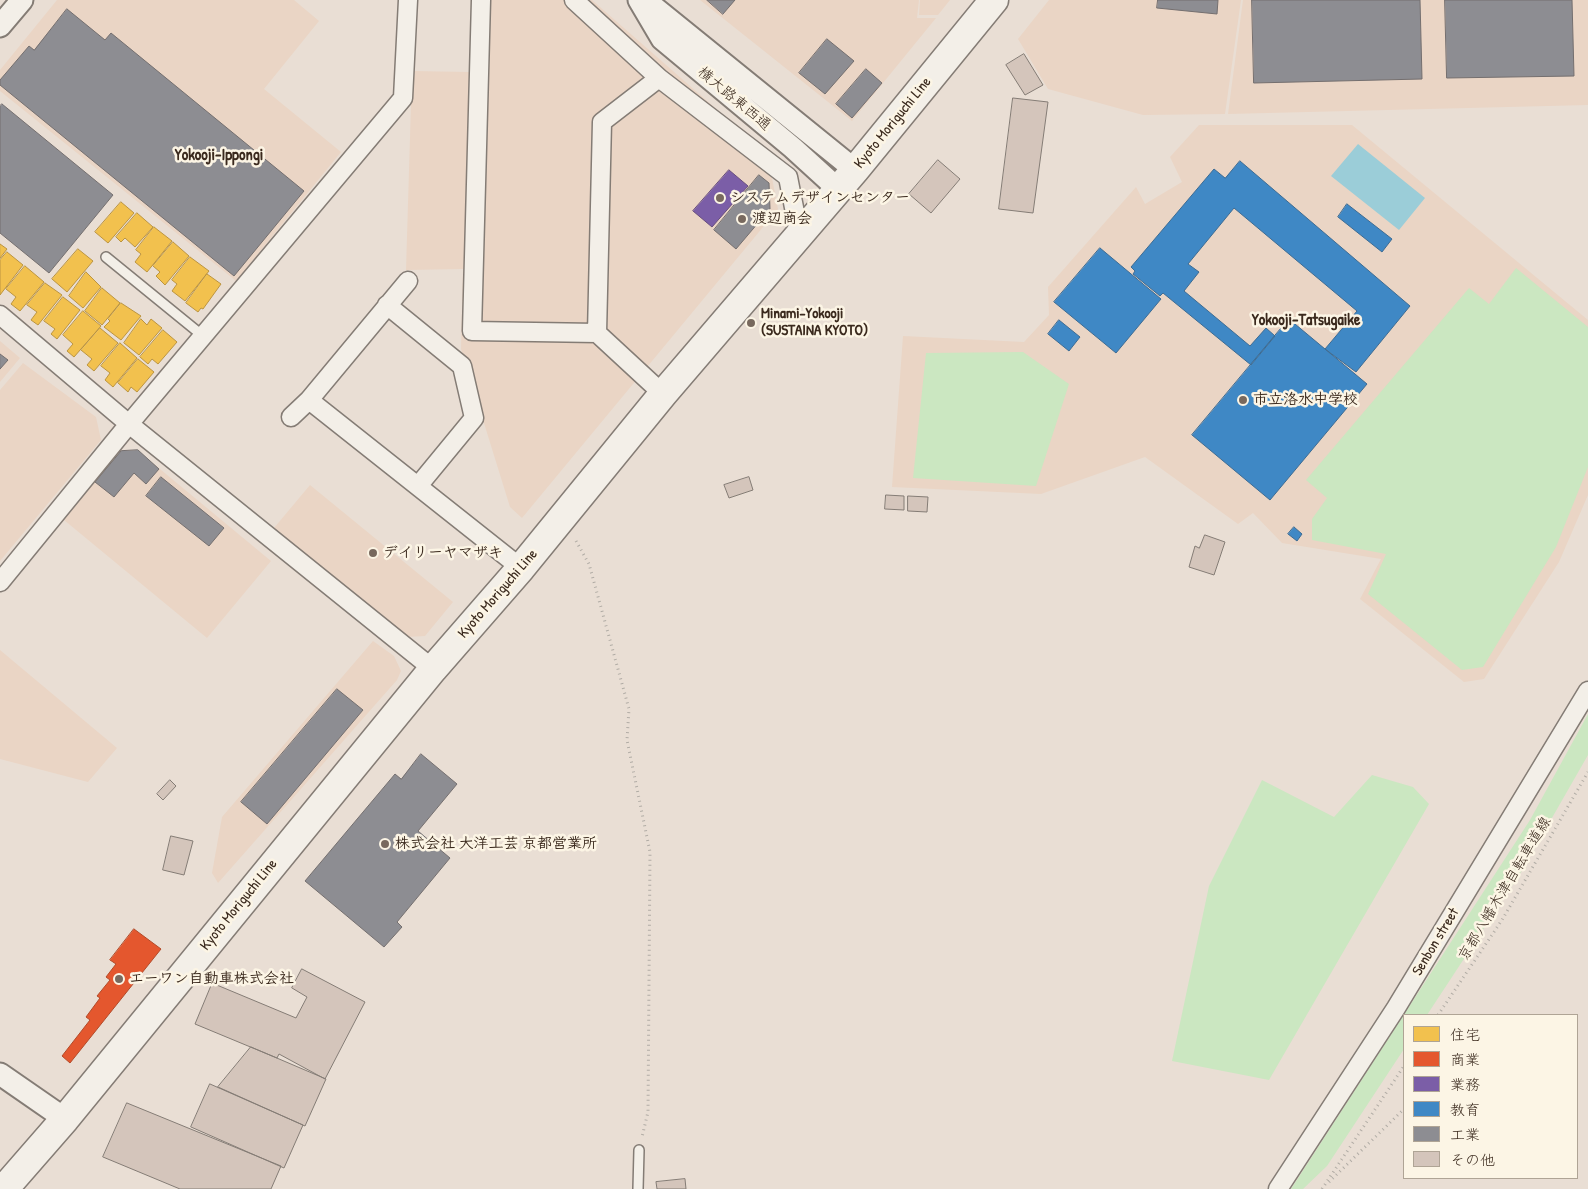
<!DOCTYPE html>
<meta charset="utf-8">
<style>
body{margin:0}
#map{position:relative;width:1588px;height:1189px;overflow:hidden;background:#e9ded4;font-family:"Patrick Hand","Klee One",sans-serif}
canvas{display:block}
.legend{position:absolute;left:1403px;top:1014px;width:175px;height:165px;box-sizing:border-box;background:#fcf5e5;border:1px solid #afa495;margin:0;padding:6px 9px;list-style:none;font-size:15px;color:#3b2a1e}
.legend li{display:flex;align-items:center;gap:10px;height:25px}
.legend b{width:25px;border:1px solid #afa495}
</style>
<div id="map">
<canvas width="1588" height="1189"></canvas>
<ul class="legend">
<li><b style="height:14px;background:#f2c14e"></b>住宅</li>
<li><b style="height:14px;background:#e4572e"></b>商業</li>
<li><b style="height:14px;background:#7b5ea7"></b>業務</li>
<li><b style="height:14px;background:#3f88c5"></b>教育</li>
<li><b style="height:14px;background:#8d8d92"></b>工業</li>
<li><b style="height:14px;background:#d4c5bb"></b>その他</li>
</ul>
</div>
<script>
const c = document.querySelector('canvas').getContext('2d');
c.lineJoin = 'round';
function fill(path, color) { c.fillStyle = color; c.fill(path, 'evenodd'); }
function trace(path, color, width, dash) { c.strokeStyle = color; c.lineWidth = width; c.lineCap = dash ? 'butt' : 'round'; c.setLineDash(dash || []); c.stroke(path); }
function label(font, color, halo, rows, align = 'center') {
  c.font = font + ' "Patrick Hand","Klee One",sans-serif'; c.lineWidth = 5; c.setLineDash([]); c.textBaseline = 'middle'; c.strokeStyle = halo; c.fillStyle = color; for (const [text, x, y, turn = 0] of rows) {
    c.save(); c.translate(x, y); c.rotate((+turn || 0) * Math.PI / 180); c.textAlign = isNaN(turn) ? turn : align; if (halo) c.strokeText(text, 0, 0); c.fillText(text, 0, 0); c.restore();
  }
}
fill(new Path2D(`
 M57,0H294L319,21L264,89L341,152L236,281L0,91V70Z
 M472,0H592L763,150L772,178L778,209L522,518L510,507L461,349L463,269L406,270L412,71L469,72Z
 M700,0H919L917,18H936L852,121Z
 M920,0H950L938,15H919Z
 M1049,0H1241L1225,114L1143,115L1048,89L1018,39Z
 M1243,0H1588V105L1228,114Z
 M1199,125H1352L1588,320V495L1559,562L1484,679L1464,682L1360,599L1381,559L1282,543L1253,513L1238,524L1145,457L1041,494L892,487L903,336L1024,342L1049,315L1048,287L1136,187L1145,204L1182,182L1170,157Z
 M0,341L20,358L0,382Z
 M23,363L96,417L101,440L0,561V390Z
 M119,450H137L271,561L207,638L64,520Z
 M310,485L453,602L425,636L406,637L274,528Z
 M373,641L394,656L401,671L397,680L218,883L212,873L222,817Z
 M0,650L117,748L88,782L0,759Z`), '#ead5c5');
fill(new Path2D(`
 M1516,268L1588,327V467L1556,547L1483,667L1462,670L1368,594L1386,554L1312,540V519L1327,498L1306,480L1469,288L1489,304Z
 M1023,352L1069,384L1036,486L913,478L926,353Z
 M1588,714V755L1521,872L1427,1015H1404V1049L1327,1166L1303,1189H1291L1530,820Z
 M1372,775L1413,787L1429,804L1269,1080L1172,1061L1209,886L1262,780L1334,817Z`), '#cbe7c1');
fill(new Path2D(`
 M1358,144L1425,198L1399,230L1331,176Z`), '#9bcdd8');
const homes = new Path2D(`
 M121,202L134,213L108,243L95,232Z
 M137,213L153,227L135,247L125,238L121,242L116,237Z
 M154,227L172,241L147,272L135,262L141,254L136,250Z
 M173,242L189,256L165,285L156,276L160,272L153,266Z
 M0,244L7,249L0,258Z
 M78,249L93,261L67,292L52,279Z
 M7,252L23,265L0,295V260Z
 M190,257L209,271L185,301L172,291L177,284L172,280Z
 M25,266L44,282L20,311L11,304L16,297L6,289Z
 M86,272L101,287L83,308L69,296Z
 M207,274L221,284L203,309L201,308L198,312L186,303Z
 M45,283L62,295L38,325L31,320L37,312L27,305Z
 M102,288L120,303L102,325L85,311Z
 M63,297L80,310L57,339L51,334L55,329L44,321Z
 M121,303L141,316L121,340L104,327L110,321L108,319Z
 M83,311L101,326L74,357L67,351L73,344L63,335Z
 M141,319L147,325L151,319L162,328L139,355L124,343Z
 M100,328L118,343L94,371L87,365L92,359L81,350Z
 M163,330L177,342L158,364L152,359L148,364L140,357Z
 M120,343L137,358L113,387L105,380L110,373L101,366Z
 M138,359L154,372L137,392L131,387L128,392L118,383Z`);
fill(homes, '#f2c14e');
trace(homes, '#bb9440', 1);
const shops = new Path2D(`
 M134,929L161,949L70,1063L62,1056L90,1020L86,1017L100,998L97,996L110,980L106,977L116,964L110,960Z`);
fill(shops, '#e4572e');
trace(shops, '#b14a29', 1);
const offices = new Path2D(`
 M729,170L748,186L712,227L693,211Z`);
fill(offices, '#7b5ea7');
trace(offices, '#684e7e', 1);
const schools = new Path2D(`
 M1240,161L1410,306L1356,372L1325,349L1357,311L1234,208L1188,264L1199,272L1184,291L1250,346L1266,328L1275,336L1251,365L1163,293L1160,296L1133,274L1135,271L1131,267L1214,169L1225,178Z
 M1347,204L1392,239L1382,252L1338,217Z
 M1100,248L1161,299L1116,353L1054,302Z
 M1289,319L1367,384L1270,500L1192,435Z
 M1059,320L1080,337L1069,351L1048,334Z
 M1294,527L1302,534L1297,541L1288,534Z`);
fill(schools, '#3f88c5');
trace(schools, '#3e6c93', 1);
const industry = new Path2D(`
 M707,0H735L723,14Z
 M1158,0H1218L1217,14L1157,8Z
 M1252,0H1420L1422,79L1254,83Z
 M1445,0H1572L1574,76L1447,78Z
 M67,9L105,40L111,33L304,191L234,276L0,85V80L29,46L34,50Z
 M827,39L854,61L825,94L799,73Z
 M866,69L882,83L852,118L836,104Z
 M2,104L113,195L49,273L0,233V106Z
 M759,175L769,183L770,209L736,249L714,230Z
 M0,354L8,360L0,369Z
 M138,450L159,469L146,484L134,473L114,497L95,482L121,451Z
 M161,477L224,528L209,546L146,496Z
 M337,689L363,710L267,824L241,802Z
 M421,754L457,784L418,831L450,858L397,922L402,927L384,947L305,881L395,774L401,779Z`);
fill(industry, '#8d8d92');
trace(industry, '#746f6f', 1);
const building = new Path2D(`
 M1024,54L1043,85L1025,95L1006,65Z
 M1013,98L1048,102L1033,213L999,209Z
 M938,160L960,179L931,213L909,194Z
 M749,477L753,490L729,498L724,485Z
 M886,495L904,496V510L885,509Z
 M908,496L928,497L927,512L908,511Z
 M1205,535L1225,542L1214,575L1189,567L1195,546L1199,548Z
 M170,780L176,786L163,800L157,794Z
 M171,836L193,841L184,875L163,870Z
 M302,969L365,1002L325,1079L279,1054L277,1058L195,1024L212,983L296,1018L307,997L292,988Z
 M251,1047L326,1079L305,1126L218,1087Z
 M210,1084L303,1125L284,1168L191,1127Z
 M127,1103L281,1166L271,1189H180L103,1157Z
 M685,1179L686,1189H657L656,1182Z`);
fill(building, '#d4c5bb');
trace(building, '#847c75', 1);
const service = new Path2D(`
 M106,257L203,336
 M638,1189L639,1150`);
const minor = new Path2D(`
 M481,0L472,331L597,333L663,394
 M574,0L659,78
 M387,305L462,366L474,418L418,486
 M0,315L129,424L433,669
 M597,333L602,122L659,78L788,177L799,233
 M309,400L521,568
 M291,417L309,400L408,281
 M0,582L129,424L403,98L408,0
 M1278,1189L1396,1008L1588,691`);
const tertiary = new Path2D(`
 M639,0L662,39L793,148L838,189
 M645,0L855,170
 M0,26L22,0
 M0,1074L65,1119`);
const primary = new Path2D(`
 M4,1189L65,1119L433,669L521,568L663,394L855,170L994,0`);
trace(service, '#847c75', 12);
trace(minor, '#847c75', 21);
trace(tertiary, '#847c75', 25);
trace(primary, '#847c75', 31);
trace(new Path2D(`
 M576,541L589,564L629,709L627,740L650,852L648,1112L642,1137
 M1438,1015L1502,920L1588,772
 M1329,1182L1404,1109
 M1322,1189L1404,1066`), '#b1aca5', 3, [1, 4]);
trace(service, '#f3efe8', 9);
trace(minor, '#f3efe8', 18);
trace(tertiary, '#f3efe8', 21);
trace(primary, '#f3efe8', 28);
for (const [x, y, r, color] of [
 [720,198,5,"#78695e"],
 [742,219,5,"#78695e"],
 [751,323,5,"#78695e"],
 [1243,400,5,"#78695e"],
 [373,553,5,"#78695e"],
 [385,844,5,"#78695e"],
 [119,979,5,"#78695e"]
]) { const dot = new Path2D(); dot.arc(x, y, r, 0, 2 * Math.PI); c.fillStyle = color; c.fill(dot); trace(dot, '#fcf5e5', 2); }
label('15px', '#3b2a1e', '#fcf5e5', [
 ["横大路東西通",734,99,40],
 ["Kyoto Moriguchi Line",893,123,-51],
 ["Kyoto Moriguchi Line",498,594,-49],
 ["京都八幡木津自転車道線",1505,889,-59],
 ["Kyoto Moriguchi Line",239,905,-51],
 ["Senbon street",1436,942,-59]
]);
label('bold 15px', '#3b2a1e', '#fcf5e5', [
 ["システムデザインセンター",730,198],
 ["渡辺商会",752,219],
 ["Minami-Yokooji",761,314],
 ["(SUSTAINA KYOTO)",761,331],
 ["市立洛水中学校",1253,400],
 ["デイリーヤマザキ",383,553],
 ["株式会社 大洋工芸 京都営業所",395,844],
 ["エーワン自動車株式会社",129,979]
], 'left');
label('bold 16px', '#3b2a1e', '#fcf5e5', [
 ["Yokooji-Ippongi",219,156],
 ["Yokooji-Tatsugaike",1306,321]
]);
</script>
